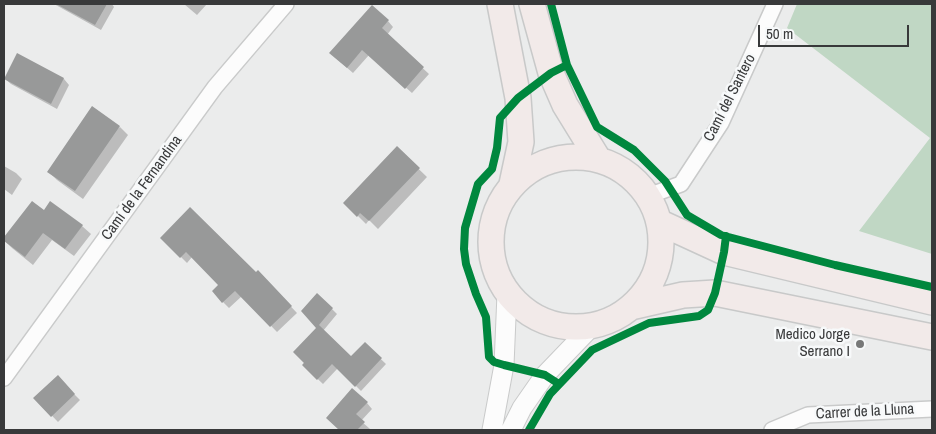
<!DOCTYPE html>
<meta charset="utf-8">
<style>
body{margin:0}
#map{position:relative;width:936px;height:434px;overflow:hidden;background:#ebecec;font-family:"Archivo Narrow",sans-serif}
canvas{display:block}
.frame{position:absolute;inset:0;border:5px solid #38393a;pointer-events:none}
.scale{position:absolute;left:758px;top:25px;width:151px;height:22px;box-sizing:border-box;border:2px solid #38393a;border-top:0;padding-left:6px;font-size:15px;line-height:18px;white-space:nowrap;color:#38393a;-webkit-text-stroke:4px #f7f9fa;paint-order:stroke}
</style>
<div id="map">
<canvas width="936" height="434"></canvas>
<div class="frame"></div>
<div class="scale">50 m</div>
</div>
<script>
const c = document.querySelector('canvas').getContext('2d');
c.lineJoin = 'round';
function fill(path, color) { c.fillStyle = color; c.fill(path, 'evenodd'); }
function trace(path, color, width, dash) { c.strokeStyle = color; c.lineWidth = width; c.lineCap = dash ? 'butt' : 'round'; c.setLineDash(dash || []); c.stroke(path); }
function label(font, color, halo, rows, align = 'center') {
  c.font = font + ' "Archivo Narrow",sans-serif'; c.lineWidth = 5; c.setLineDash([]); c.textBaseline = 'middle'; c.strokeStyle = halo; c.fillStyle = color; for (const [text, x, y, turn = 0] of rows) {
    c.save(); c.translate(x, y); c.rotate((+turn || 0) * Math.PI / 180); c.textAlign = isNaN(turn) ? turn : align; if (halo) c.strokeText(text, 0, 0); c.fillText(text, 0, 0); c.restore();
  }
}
fill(new Path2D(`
 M797,4H932V254L859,231L930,138L787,28Z`), '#c0d7c4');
fill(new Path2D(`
 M54,4H112L114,7L101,30Z
 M184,4H207L197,15Z
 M388,21L393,27L387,35L429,74L412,93L369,55L353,73L337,59Z
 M18,55L64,79L69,85L57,109L11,84L5,79Z
 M120,127L128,135L83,199L57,180L48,171Z
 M397,148L427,177L378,229L369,220L366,224L345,203Z
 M4,166L16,173L22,179L12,195L4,189Z
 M32,203L44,212L82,226L91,234L74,256L52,240L33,265L12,248L4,240Z
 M162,238L256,274L258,272L297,313L277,332L242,296L229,308L223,302L220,285L192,257L187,263Z
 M332,309L337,314L323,331L351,358L365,344L386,364L361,391L338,368L323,384L303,365L317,328L302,311Z
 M57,377L80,400L58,422L35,398Z
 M367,403L372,409L361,421L370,429L368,430H341L327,418Z`), '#0003');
fill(new Path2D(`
 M56,4H107L95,25Z
 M372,5L389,20L382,28L424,67L405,89L362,50L347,68L329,53Z
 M17,53L64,78L51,104L4,79Z
 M92,106L120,126L75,191L47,172Z
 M397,146L420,168L369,221L360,213L357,217L343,203Z
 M32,201L44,210L50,201L83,225L65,249L43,233L25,257L4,241V237Z
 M190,207L256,272L258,270L292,306L270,327L235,291L222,303L212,291L218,285L186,252L180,258L160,238Z
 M317,293L333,308L319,325L351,356L365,342L382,358L355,387L332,364L317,380L302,365L304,363L293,352L316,328L301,311Z
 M58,375L75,394L51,417L33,398Z
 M352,388L368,402L356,414L365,422L357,430H339L326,418Z`), '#989999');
const minor = new Path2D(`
 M648,196L681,184L721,123L775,4
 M4,378L215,87L286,4
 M772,430L808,415L932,409`);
const tertiary = new Path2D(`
 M492,430L504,365L507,294
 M511,430L522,408L545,375L593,325`);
const primary = new Path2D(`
 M500,4L518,98L521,142L512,184
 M532,4L551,73L565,105L597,157
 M491 242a85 85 0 1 1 170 0a85 85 0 1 1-170 0Z
 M661,223L724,252L932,302
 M635,306L683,295L715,293L932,337`);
trace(minor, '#c9caca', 18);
trace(tertiary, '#c9caca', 21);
trace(primary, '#c8c9c9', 28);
trace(minor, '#fcfcfc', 15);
trace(tertiary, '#fcfcfc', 19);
trace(primary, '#f2eae9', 25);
trace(new Path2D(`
 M551,4L567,65L597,127L634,150L665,181L687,215L721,235L835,265L932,287
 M559,384L545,375L504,365L494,362L489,357L486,317L476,294L466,264L464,249L465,228L478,184L492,169L497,148L500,118L518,98L551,73L567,65
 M529,430L550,394L592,350L649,323L699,316L708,310L715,293L724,252L726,236`), '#00873e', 8);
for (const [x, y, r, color] of [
 [860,344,5,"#777878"]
]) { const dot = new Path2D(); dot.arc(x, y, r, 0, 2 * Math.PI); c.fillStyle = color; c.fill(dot); trace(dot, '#f7f9fa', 2); }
label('15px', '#38393a', '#f7f9fa', [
 ["Camí del Santero",730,98,-63],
 ["Camí de la Fernandina",142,188,-54],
 ["Carrer de la Lluna",865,412,-3]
]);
label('15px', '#38393a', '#f7f9fa', [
 ["Medico Jorge",850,335],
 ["Serrano I",850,352]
], 'right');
</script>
